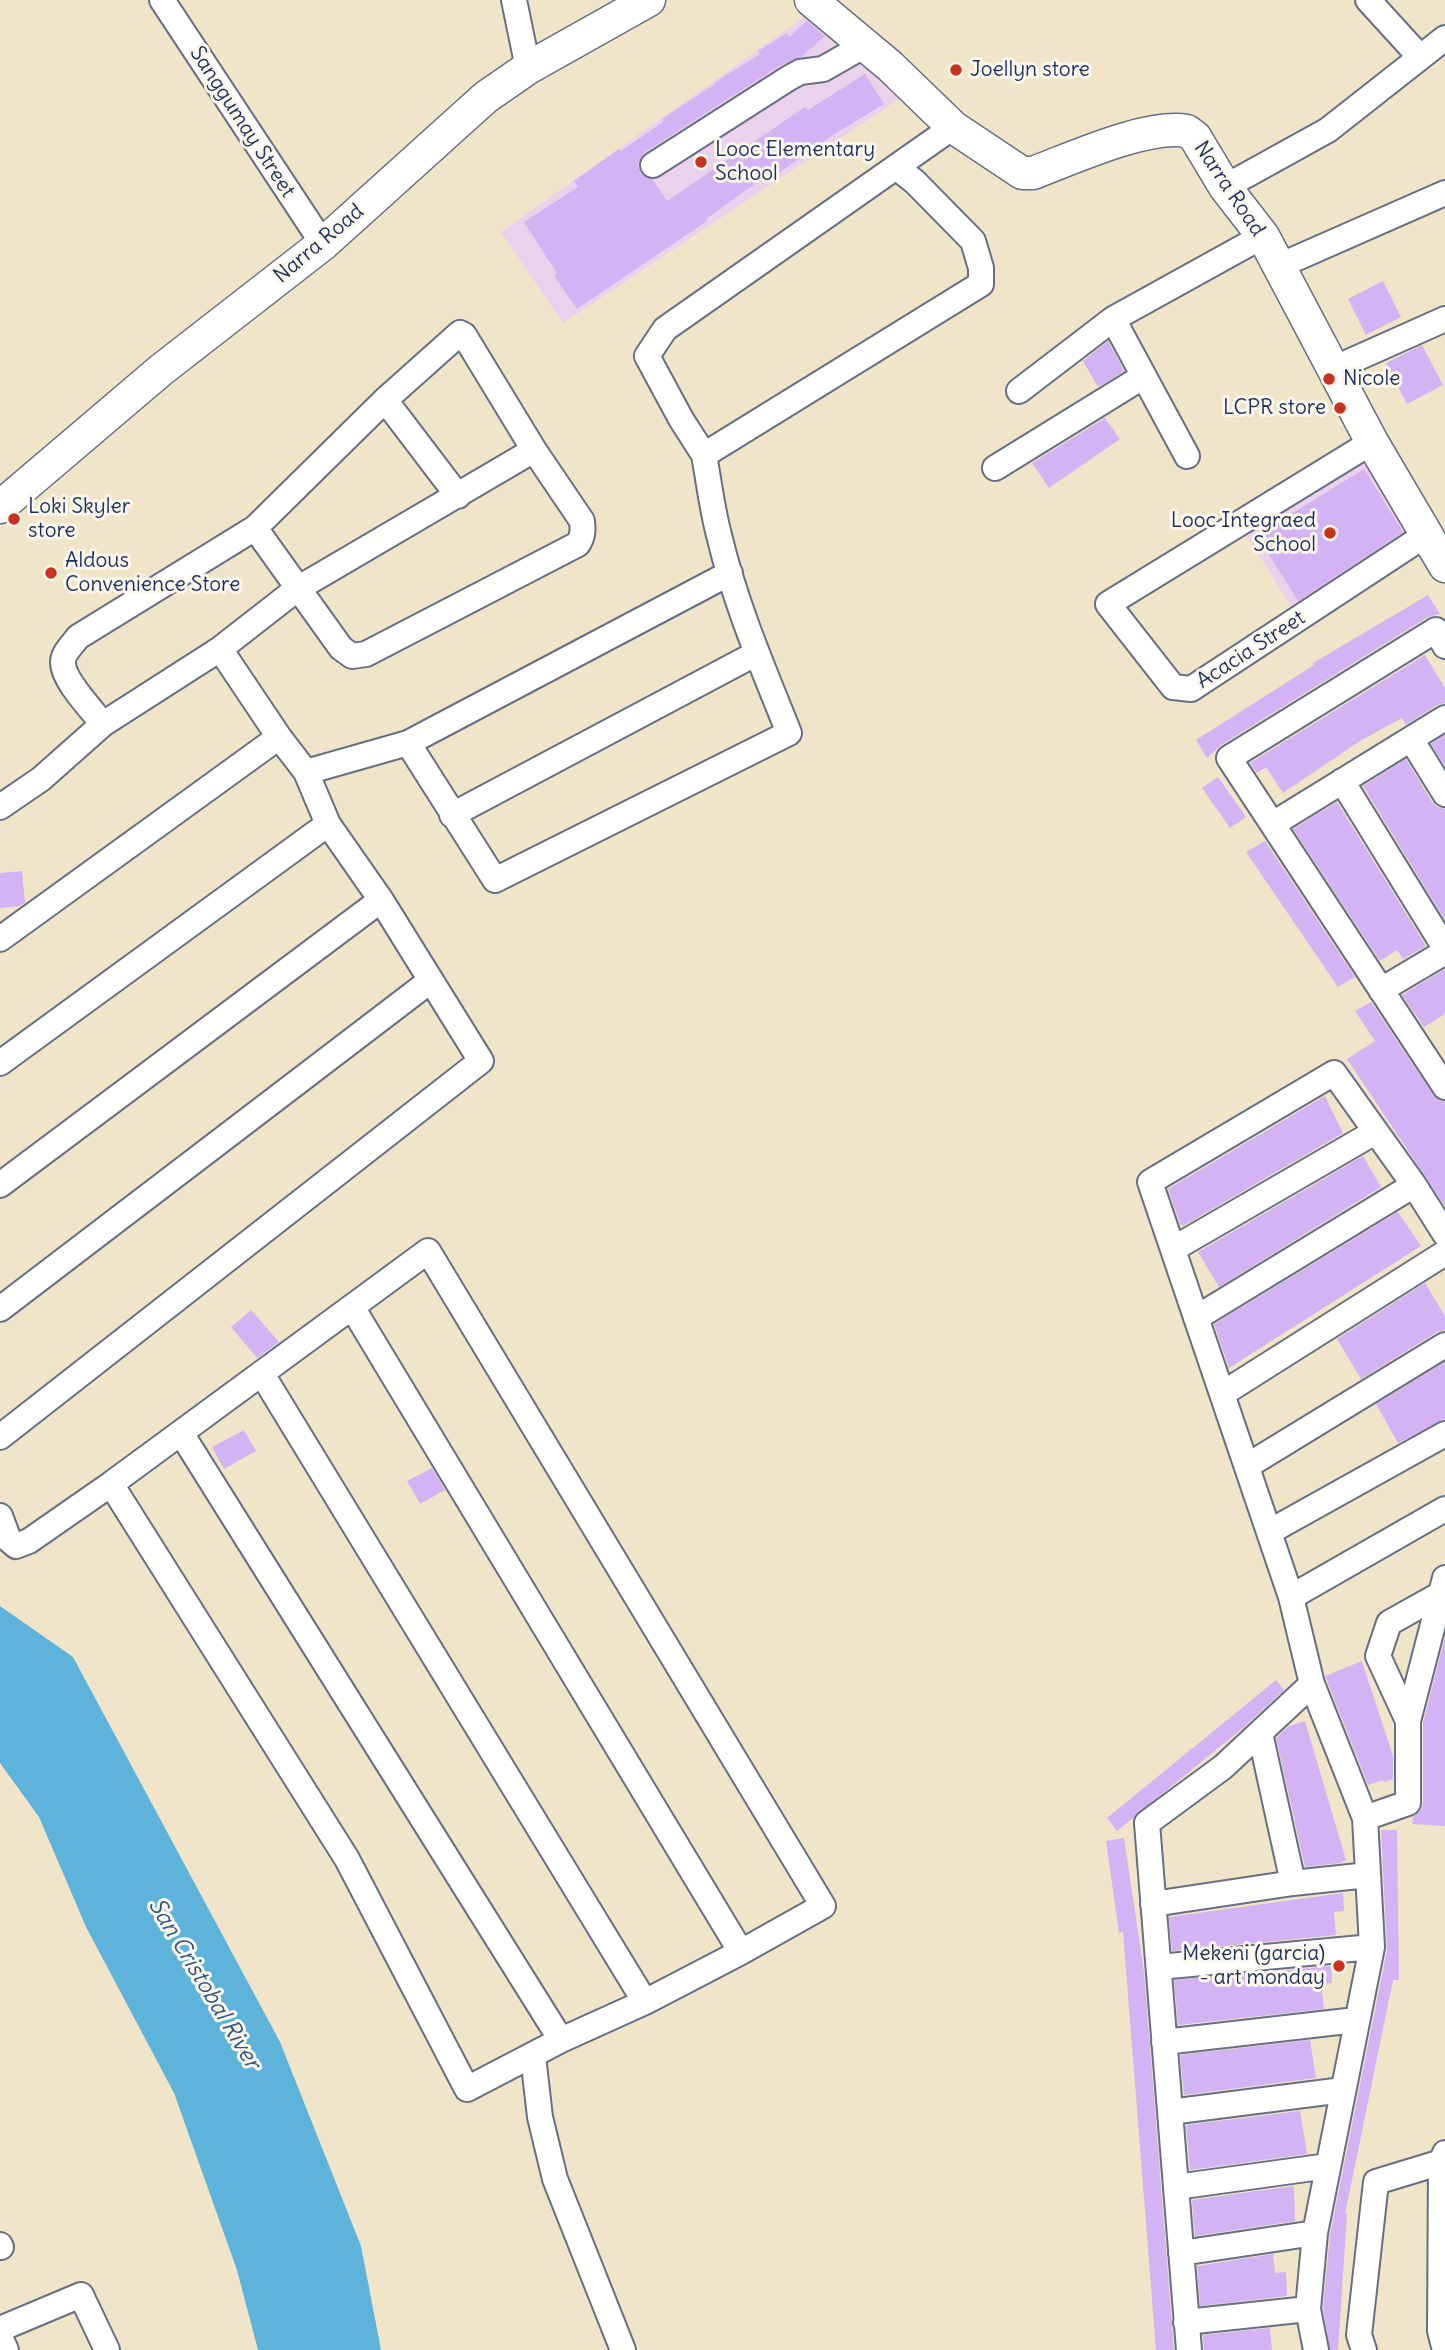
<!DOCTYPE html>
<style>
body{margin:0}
canvas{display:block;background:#f0e5c8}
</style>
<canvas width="1445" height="2350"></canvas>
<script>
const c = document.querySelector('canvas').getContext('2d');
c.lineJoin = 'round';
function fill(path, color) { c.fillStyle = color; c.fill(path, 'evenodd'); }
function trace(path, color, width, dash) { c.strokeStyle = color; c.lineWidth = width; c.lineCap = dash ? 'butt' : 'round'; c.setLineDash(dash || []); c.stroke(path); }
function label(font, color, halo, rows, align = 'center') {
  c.font = font + ' Delius,sans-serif'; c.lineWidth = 6; c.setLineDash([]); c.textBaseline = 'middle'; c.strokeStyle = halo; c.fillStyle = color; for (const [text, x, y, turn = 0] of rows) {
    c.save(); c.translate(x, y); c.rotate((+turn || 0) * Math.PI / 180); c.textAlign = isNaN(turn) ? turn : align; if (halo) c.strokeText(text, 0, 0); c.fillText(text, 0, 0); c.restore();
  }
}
fill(new Path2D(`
 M811,12L908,93L563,323L501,232Z
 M1366,457L1414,534L1293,610L1245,533Z`), '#ebd1eb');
fill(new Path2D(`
 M0,1606L73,1657L280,2042L361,2246L381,2350H258L237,2270L174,2093L86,1927L39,1817L0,1763Z`), '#5db3d9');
fill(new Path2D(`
 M807,21L825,36L801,57L781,65L645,152L640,158L638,165L641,174L653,180L667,201L805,107L808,110L865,74L884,104L833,135L777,174L774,170L706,219L707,221L577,309L554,276L557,273L524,222L578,187L574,181L595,166L619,149L621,151L663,122L662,119L715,84L714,83L760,54L758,51L787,33L789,37Z
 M1383,281L1401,317L1366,335L1348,299Z
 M1108,341L1124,371L1098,387L1083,361Z
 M1422,345L1443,385L1407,404L1386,363Z
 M1105,418L1120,439L1049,488L1032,463Z
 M1364,469L1403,532L1298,601L1257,535Z
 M1428,595L1440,614L1428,617L1221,745L1207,758L1196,740L1314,665L1313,663Z
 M1425,655L1445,688V703L1437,705L1406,725L1402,718L1360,741L1283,793L1266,767L1257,773L1250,763Z
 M1445,735V766L1431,744Z
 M1406,759L1432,802L1437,807L1445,809V920L1363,786Z
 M1218,777L1246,817L1230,828L1202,788Z
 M1337,802L1426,946L1403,959L1397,950L1380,961L1293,829Z
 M1265,841L1355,977L1338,987L1246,852Z
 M22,871L25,903L20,906L0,908V873Z
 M1445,969V1014L1424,1027L1402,995Z
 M1371,1002L1433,1095L1438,1100L1445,1102V1206L1347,1059L1375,1041L1355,1011Z
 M1325,1096L1343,1133L1183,1226L1180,1224L1168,1189Z
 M1363,1156L1381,1187L1219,1287L1198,1252Z
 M1398,1212L1421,1246L1229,1368L1214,1324Z
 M1425,1283L1445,1316V1330L1437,1332L1361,1379L1337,1339Z
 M251,1310L279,1342L257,1358L231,1327Z
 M1445,1362V1419L1398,1443L1376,1404Z
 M244,1430L256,1451L224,1469L212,1447Z
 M432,1468L445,1490L420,1504L407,1481Z
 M1445,1637V1826L1412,1824L1413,1817L1420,1811L1423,1803V1723Z
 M1362,1661L1393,1756V1779L1384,1782L1383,1780L1368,1785L1325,1676Z
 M1276,1680L1284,1690L1244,1727L1117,1831L1107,1818Z
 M1305,1721L1346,1860L1340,1863L1305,1867L1276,1738L1289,1726Z
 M1381,1830H1397L1399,1980H1393L1345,2214H1347L1338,2350H1330L1323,2308L1330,2235L1387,1950Z
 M1124,1838L1144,1972L1174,2350H1156L1123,1932L1119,1933L1106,1841Z
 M1343,1893L1344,1911L1334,1912L1336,1935L1172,1951L1169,1917Z
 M1331,1966L1332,1983L1321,1984L1324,2009L1178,2025L1174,1980Z
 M1310,2040L1316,2078L1184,2095L1180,2055Z
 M1300,2111L1307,2154L1190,2170L1186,2125Z
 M1294,2186L1295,2221L1195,2236L1192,2200Z
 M1273,2254L1275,2273L1286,2272L1287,2296L1200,2306L1197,2266Z
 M1270,2328L1272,2350H1204L1203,2335Z`), '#d3b3f4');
const minor = new Path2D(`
 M162,0L323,244
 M514,0L528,68
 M1368,0L1420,57
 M653,165L789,78L800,72L823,69L865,45
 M896,167L915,182L973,241L981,268V284L704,455L681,419L647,356L665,329L953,127
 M1225,187L1328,130L1445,38
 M1279,266L1445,193
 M1113,319L1187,456
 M1333,369L1445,319
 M1019,391L1113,319L1263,236
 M385,400L458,496
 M1372,442L1108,604L1173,687L1191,689L1427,534
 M995,468L1144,376
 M1445,646L1436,630L1229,758L1445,1087
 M103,724C92,710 62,679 63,662C63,653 73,644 78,637L255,528L385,400L460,333L464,335L534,450L582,521C583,530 583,536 578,544L366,654L352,656L341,648L255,528
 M1411,739L1445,794
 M408,743L495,880L789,733C763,668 735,603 719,535C712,509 709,482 704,455
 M306,772L408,743L730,573
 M1342,781L1445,948
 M0,807L41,779L103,724L220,649L297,589L534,450
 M452,815L757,653
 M1273,824L1445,718
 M0,939L279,737
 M1381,990L1445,952
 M0,1063L328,824
 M0,1185L381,900
 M1173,1249L1375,1132
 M352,1307L741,1952
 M0,1309L430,981
 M1196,1318L1414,1185
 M262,1374L645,2002
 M1222,1394L1445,1253
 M181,1433L561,2040
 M0,1437L481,1061L381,900L328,824L306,772L279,737L220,649
 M1247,1466L1445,1345
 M0,1516L9,1540L16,1546L29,1541L111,1484L428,1251L823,1906L741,1952L645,2002L561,2040L467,2089L347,1859L111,1484
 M1269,1532L1445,1434
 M1291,1597L1445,1509
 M1408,1721L1378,1656L1389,1623L1439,1595
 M1260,1733L1293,1883
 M1365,1818L1408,1803V1721L1445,1578
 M1153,1904L1293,1883L1368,1875
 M1159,1967L1372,1947
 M1164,2042L1356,2020
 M533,2056L540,2117L555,2179L623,2350
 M1170,2112L1343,2090
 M1176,2187L1328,2166
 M0,2245L1,2247
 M1181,2253L1315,2233
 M1186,2322L1308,2309
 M0,2329L81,2295L107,2350
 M0,2337L6,2350
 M1189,2350L1147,1823L1223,1767L1312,1684
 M1316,2350L1308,2309L1315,2233L1372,1947L1365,1818L1312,1684L1291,1597L1150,1182L1334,1073L1414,1185L1445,1234
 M1364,2350L1359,2335L1376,2182L1445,2161
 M1445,2350L1440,2331L1441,2162L1445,2153`);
const major = new Path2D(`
 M811,0L890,66L953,127L1022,173H1033C1073,158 1147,124 1187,131L1195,137L1225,187L1263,236L1372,442L1445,566
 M0,507L161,370L323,244L486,97L528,68L649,0`);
trace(minor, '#666f83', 28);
trace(major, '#666f83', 35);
trace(minor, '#fff', 24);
trace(major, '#fff', 32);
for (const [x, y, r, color] of [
 [956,70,7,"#c8321e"],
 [701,162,7,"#c8321e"],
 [1329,379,7,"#c8321e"],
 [1340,408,7,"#c8321e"],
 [14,519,7,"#c8321e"],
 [1330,533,7,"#c8321e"],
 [51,573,7,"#c8321e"],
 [1339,1966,7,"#c8321e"]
]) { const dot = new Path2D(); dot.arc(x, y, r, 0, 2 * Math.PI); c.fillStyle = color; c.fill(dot); trace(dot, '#fbf7ec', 2.5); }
label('21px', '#1b2f5e', '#fbf7ec', [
 ["Joellyn store",970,70],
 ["Looc Elementary",715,150],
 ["School",715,174],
 ["Nicole",1343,379],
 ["LCPR store",1326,408,"right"],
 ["Loki Skyler",28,507],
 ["store",28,531],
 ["Looc Integraed",1316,521,"right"],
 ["School",1316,545,"right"],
 ["Aldous",65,561],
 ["Convenience Store",65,585],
 ["Mekeni (garcia)",1325,1954,"right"],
 ["- art monday",1325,1978,"right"]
], 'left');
label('21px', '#1b2f5e', '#fbf7ec', [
 ["Sanggumay Street",242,122,57],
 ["Narra Road",1229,189,56],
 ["Narra Road",319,244,-40],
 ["Acacia Street",1251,650,-33]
]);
label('italic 23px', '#2f5783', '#fbf7ec', [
 ["San Cristobal River",204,1984,59]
]);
</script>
